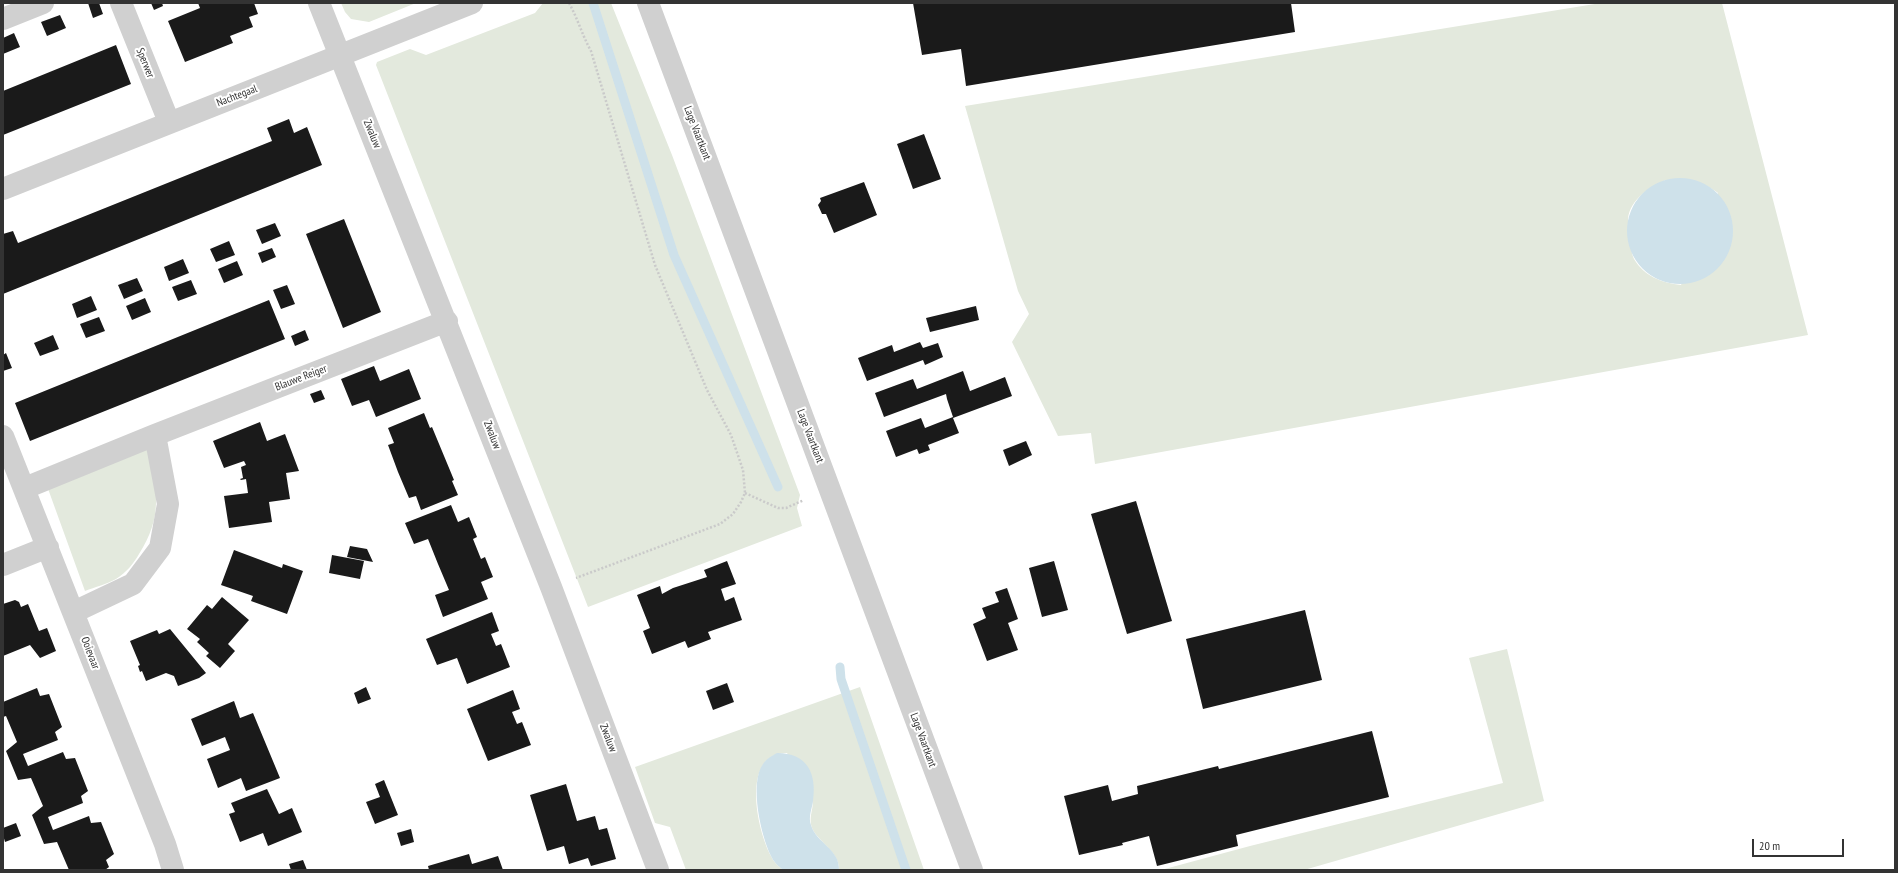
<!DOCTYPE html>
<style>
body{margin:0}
#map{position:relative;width:1898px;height:873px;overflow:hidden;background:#fff;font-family:"PT Sans Narrow",sans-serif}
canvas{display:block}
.frame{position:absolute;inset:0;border:4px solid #333;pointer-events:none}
.scale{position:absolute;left:1752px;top:839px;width:92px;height:18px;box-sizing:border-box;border:2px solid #333;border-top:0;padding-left:5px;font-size:12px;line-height:14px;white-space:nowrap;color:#333;-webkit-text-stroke:3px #fff;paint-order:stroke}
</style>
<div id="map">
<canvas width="1898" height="873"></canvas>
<div class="frame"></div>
<div class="scale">20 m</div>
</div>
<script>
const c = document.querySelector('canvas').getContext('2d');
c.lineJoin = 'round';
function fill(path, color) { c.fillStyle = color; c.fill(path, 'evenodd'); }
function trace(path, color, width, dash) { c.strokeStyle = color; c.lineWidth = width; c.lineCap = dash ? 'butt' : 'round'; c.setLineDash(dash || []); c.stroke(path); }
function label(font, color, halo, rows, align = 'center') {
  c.font = font + ' "PT Sans Narrow",sans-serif'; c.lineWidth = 4; c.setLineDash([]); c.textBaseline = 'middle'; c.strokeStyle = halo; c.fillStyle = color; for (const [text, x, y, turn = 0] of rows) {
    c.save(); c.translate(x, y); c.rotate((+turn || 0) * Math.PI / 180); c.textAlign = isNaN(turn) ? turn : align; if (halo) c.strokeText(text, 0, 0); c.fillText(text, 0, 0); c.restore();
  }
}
fill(new Path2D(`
 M341,3H416L369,22L351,19L345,12Z
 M543,3H611L672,155L800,495L797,508L802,526L588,607L376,65L377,62L410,49L426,55L535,13Z
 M1601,3H1722L1808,335L1095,464L1091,433L1058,436L1012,342L1029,314L1018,291L965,106ZM1666,180C1689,180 1699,179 1718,193L1681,285C1662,283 1644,276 1634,259C1631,253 1631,244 1631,237C1630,232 1628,224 1628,219C1630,199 1650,187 1666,180Z
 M147,448C158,489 163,517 139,554C134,563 126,573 116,579C107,584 95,587 85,591L47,486Z
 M1507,649L1544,801L1304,870H1161L1250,846L1503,783L1469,658Z
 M860,687L924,870H839C840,853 820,843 813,830C807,818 815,807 812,800C806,784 795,768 787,753C740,753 757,830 771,856C773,861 778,866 783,870H686L670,827L655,823L635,767Z`), '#e3e9dd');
fill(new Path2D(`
 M1627 231a53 53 0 1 1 106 0a53 53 0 1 1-106 0Z
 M777,753C807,753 817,773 813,801C812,809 808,817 811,825C816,843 840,849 839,870H783C778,866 773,861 771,856C761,836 749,783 763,764C767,758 772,756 777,753Z`), '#cee1ea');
trace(new Path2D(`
 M593,3L674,255L778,487
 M840,667L841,679L906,870`), '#cee1ea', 9);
fill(new Path2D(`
 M88,3H99L103,14L93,18Z
 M151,3H162L163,6L154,10Z
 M198,3H254L258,14L249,17L253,27L230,36L233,43L185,62L168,21L200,8Z
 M913,3H1291L1295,32L966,86L961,49L922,55Z
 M60,15L66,28L47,36L41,22Z
 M14,33L20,47L3,54V38Z
 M116,45L131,84L3,135V91Z
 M289,119L294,133L307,127L322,165L3,294V234L13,231L18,243L272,141L267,128Z
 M924,134L941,179L913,189L897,144Z
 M864,182L877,215L834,233L826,214H822L818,205L821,201L820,198Z
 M344,219L381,312L343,328L306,234Z
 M275,223L281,236L262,244L256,230Z
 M229,241L235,255L216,262L210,249Z
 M272,248L276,257L262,263L258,253Z
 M183,259L189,273L169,281L164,267Z
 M237,261L243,275L224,283L218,269Z
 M137,278L143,291L124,299L118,285Z
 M191,280L197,294L178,301L172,287Z
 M287,285L295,304L281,309L273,290Z
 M91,296L97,310L77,318L72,304Z
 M145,298L151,312L132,320L126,306Z
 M269,300L285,339L30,441L15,403Z
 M976,306L979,320L930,332L926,318Z
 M99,317L105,331L86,338L80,324Z
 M305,330L309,340L295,346L291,336Z
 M53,335L59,349L40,356L34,343Z
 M920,342L923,348L938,343L943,357L925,365L923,360L867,381L858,358L892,345L894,352Z
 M6,353L12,368L3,371V355Z
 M374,366L380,381L409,369L421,399L376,417L369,400L352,406L341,379Z
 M963,371L970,391L1005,377L1012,396L953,418L959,433L928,445L930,450L919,454L917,449L896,457L886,431L921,418L925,428L953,417L947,399L946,394L884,417L875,393L913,379L917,389Z
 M321,390L325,399L314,403L310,394Z
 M424,413L430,428L432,427L454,480L452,481L458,495L421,510L416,496L409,498L398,472L388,445L394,443L388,428Z
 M260,422L267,441L285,434L299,471L286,473L290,499L269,502L272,522L229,528L224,496L248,493L246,479L241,480L240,479L243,478L241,467L246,465L244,461L224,468L213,441Z
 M1026,441L1032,455L1009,466L1003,450Z
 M1136,501L1172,621L1127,634L1091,514Z
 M451,505L458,522L469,517L477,537L473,539L481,559L485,557L493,577L481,582L488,599L443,617L435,595L449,590L438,564L428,539L414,544L405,523Z
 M350,546L367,549L373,562L347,557Z
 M234,550L282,568L283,564L303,571L287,614L251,601L253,596L221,585Z
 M332,555L364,561L360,579L329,573Z
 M727,561L736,584L721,589L725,601L734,597L742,620L708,632L711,639L688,648L685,641L652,654L643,631L650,628L637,595L660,586L662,594L673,588L707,577L704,570Z
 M1054,561L1068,610L1042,617L1029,568Z
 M1007,588L1018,619L1008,623L1018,650L987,661L973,624L986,618L982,608L999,602L995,592Z
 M222,597L249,620L228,644L235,651L220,668L206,656L209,653L197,642L200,639L187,629L207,605L212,609Z
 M15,600L19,602L21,607L28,604L39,631L47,628L56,651L40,658L30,645L3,656V604Z
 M1305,610L1322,680L1203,709L1186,639Z
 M492,612L499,631L491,634L496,646L501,644L510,667L467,684L457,658L437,665L426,639Z
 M170,629L206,673L199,678L178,686L174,676L166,673L146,681L142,671L140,672L138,666L140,665L130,641L157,630L159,634Z
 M727,683L734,702L713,710L706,691Z
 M366,687L371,699L358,704L354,693Z
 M37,688L40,696L49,694L62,727L55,732L58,740L23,754L28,766L63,752L66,759L75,758L88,791L81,796L83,803L48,817L53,830L89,816L91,823L101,822L114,854L106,860L109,867L105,870H69L57,842L44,844L32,815L43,806L31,778L18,780L6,751L17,742L6,716L3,717V702Z
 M513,690L520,709L512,712L517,724L522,722L531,745L488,761L467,709Z
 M234,701L240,718L253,713L280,778L246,791L241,778L218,788L207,759L230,750L225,737L202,746L191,719Z
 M1372,731L1389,797L1236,835L1238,846L1157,866L1149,836L1122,843L1123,845L1079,855L1064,796L1108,785L1112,801L1138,794L1137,786L1218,766L1219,769Z
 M384,780L398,815L375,824L366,802L380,797L375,784Z
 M566,784L577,821L595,816L599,830L607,828L616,859L591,866L588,858L569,864L564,846L547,851L530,795Z
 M267,789L279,814L292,808L302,832L268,846L263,833L240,842L229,814L235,812L231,803Z
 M16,823L21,836L5,842L3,835V828Z
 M411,829L414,842L401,846L397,833Z
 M469,854L472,864L498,856L503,870H429L428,866Z
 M303,860L307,870H291L289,864Z`), '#1a1a1a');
trace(new Path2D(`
 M569,3C578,19 582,35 591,51L655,265L707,390L731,435L743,470L745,493L741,502L733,514L720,524L576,578
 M745,493L778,508H786L804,500`), '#cacaca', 2.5, [2, 2]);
trace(new Path2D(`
 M121,3L169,122
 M319,3L551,587L658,870
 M3,19L43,3
 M3,189L472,3
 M3,436L165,844L173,870
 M25,488L155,435L447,321
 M3,565L48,547
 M74,612L133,584L160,548L168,504L155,435`), '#d0d0d0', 22);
trace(new Path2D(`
 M648,3L972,870`), '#d0d0d0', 22);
label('11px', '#333', '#fff', [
 ["Sperwer",145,63,68],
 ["Nachtegaal",237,96,-21],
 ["Lage Vaartkant",697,133,69],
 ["Zwaluw",372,134,68],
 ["Blauwe Reiger",301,378,-21],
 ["Zwaluw",492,435,69],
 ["Lage Vaartkant",810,436,69],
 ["Ooievaar",90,653,69],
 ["Zwaluw",608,738,69],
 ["Lage Vaartkant",923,740,70]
]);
</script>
